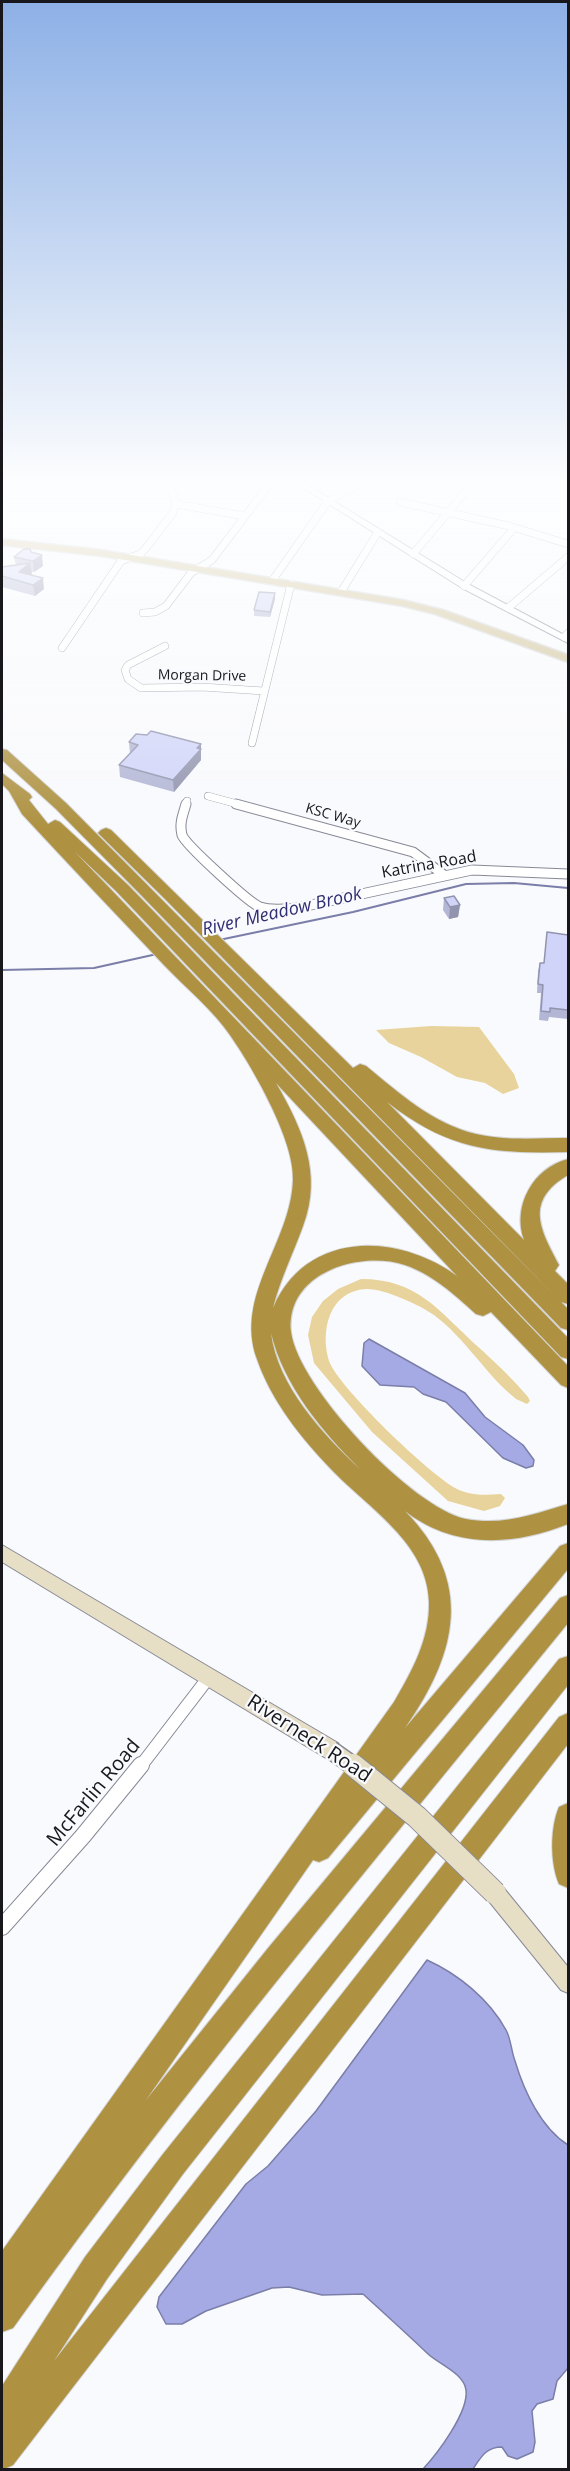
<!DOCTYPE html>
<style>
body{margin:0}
#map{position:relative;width:570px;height:2471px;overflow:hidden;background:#f9fafd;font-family:"Open Sans",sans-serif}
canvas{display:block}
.frame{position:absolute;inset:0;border:3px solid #17171c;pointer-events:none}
</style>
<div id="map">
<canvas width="570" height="2471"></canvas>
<div class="frame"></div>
</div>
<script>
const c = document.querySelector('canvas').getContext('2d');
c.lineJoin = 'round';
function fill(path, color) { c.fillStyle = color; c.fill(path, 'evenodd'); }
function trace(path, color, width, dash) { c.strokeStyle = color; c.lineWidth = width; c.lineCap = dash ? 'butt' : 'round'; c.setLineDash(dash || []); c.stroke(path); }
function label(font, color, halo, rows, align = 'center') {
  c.font = font + ' "Open Sans",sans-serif'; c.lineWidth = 4.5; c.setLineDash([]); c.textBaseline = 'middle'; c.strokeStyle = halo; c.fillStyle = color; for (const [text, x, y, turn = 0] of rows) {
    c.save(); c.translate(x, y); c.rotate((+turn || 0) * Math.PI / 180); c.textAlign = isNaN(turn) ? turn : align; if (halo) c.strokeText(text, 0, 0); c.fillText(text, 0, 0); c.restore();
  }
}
fill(new Path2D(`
 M431,1026L479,1027L514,1074L519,1088L503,1094L485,1083L457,1077L421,1057L389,1043L376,1030Z
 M361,1279C417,1279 438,1310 476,1345C495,1362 512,1378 528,1397L530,1401L527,1404L516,1399C486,1375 466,1339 434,1315C420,1305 383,1288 366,1289C329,1291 320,1331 329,1361C338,1387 431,1476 457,1489C471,1496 486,1495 501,1494L505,1498L500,1506L484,1511L448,1501L372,1432L314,1363L308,1335L312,1317L323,1301L338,1289Z`), '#e7d39b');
const water = new Path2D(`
 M369,1339L465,1393L485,1417L523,1445L534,1460L533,1466L526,1468L503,1458L446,1402L423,1394L414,1387L380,1385L362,1366L364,1343Z
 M427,1960C458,1974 489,1999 506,2030C511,2039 511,2050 515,2061C524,2091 541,2128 568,2145V2368L557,2381L553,2399L537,2404L532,2411L535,2442L533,2452L517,2459L508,2456L502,2447C486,2447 481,2457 473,2469H423C437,2454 469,2412 466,2390C464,2373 438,2364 427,2353C406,2333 385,2314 363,2294L322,2295L289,2287L272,2288L206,2311L182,2324H166L157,2307L159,2297L246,2184L268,2166L316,2111Z`);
fill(water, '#a5aae4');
trace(water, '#7a7ea8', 1.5);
trace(new Path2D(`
 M219,940L353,912L466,884L514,883L568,888
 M2,970L94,968L157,954`), '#7a7ea8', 2);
const minorFar3 = new Path2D(`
 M400,502L509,526L568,544
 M176,504L244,516
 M413,554L474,482
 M272,581L328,501L365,482
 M464,586L514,528
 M341,592L378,532
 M508,608L568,557
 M143,613L155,612L166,606L191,573L212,560L271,482
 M564,637L568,633
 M165,646L128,665L125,670L128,679L141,688L202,687L264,691
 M62,648L121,561L140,554L146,548L172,514L176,504L168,482
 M252,743L291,584
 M208,796L241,805
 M186,805L187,801`);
const minorFar2 = new Path2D(`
 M186,804C183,815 179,823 182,835C185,844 249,903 260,907C272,911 285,909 297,908L472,870L568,874
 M236,804L413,852L444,875`);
const minorFar1 = new Path2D(`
 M140,1767L209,1677`);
const minor = new Path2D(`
 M2,1927L83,1836L141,1765`);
const tertiary = new Path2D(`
 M294,482H303L468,584L568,637V643L462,588Z`);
const secondary = new Path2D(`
 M2,1545L338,1743L341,1750L338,1757L331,1759L324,1757L2,1562Z
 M495,1883L502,1886L568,1967V1993L561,1990L488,1900L485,1893L488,1886Z`);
const primary = new Path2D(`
 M2,539L101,550L403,600L443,610L568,655V662L435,614L403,606L101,556L2,545Z`);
const motorway = new Path2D(`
 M2,749L7,750L66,803L568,1309V1330L561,1328L142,896L56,809L2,760Z
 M2,773L30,794L32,797L29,800L48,824L55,820L60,822L128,885L568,1338V1359L561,1357L116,891L75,852L568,1366V1388L561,1385L491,1312L483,1316L476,1314C455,1295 432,1274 405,1265C359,1250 285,1273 291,1332C298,1387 412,1508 466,1519C503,1526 534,1514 568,1504V1524C513,1546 454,1549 405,1511C474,1582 458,1652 405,1728L560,1546L568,1543V1569L328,1858L319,1862L313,1860L146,2100L269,1947L560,1598L568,1595V1623C379,1855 187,2084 13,2328L2,2332V2251L394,1702C412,1671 430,1639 429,1602C428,1543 367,1507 331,1469C301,1438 271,1400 257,1359C234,1295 291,1243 293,1180C295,1141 253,1068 230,1035C213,1010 186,988 164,965C117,915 69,865 22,814L9,791L2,784ZM276,1083L457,1276C396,1232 306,1231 273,1308C280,1279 293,1254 303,1226C323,1174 302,1128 276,1083ZM271,1333C284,1386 322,1431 360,1469C323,1435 277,1385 271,1333Z
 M106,828L111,830L353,1068L360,1064L366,1066C399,1093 433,1124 476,1134C506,1141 538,1138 568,1138V1152C492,1154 449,1150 387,1102L524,1240C512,1206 533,1168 568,1159V1175C524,1201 540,1229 559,1265L555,1271L568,1284V1304L561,1302L165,899L101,836L98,833L101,830Z
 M568,1656V1685L183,2174L107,2279L54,2361L559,1717L568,1713V1744L13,2465L2,2470V2386L85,2257L163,2154L559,1659Z
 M568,1803V1888L559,1884C550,1863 550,1828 559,1807Z`);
trace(minorFar3, '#878996', 8);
trace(minorFar2, '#878996', 11);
trace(minorFar1, '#878996', 14);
trace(minor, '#878996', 18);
trace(tertiary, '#878996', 2);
trace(secondary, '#878996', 2);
trace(primary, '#d5d5d6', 3);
trace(motorway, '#d5d5d6', 2);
trace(minorFar3, '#fff', 7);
trace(minorFar2, '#fff', 9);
trace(minorFar1, '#fff', 12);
trace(minor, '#fff', 16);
fill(tertiary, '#fff');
fill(secondary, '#e7dec6');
fill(primary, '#cebe8e');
fill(motorway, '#ae9242');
const secondaryBridgeFar1 = new Path2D(`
 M331,1750L355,1767`);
const secondaryBridge = new Path2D(`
 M353,1765L417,1817L495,1893`);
trace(secondaryBridgeFar1, '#878996', 20, []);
trace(secondaryBridge, '#878996', 24, []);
trace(secondaryBridgeFar1, '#e7dec6', 17);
trace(secondaryBridge, '#e7dec6', 22);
fill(new Path2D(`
 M31,552L43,566L34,572H31V575L44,589L35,596L2,587V567L16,565L14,557Z
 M275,593V599L270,617L254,616V610Z
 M129,742L201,744V760L174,792L120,777L119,765L130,754Z
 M444,898L460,905L458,917L449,919L443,910Z
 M547,932L568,935V1019L549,1017L548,1021L539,1020L541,993H537L538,971L540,963H544Z`), '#b3b6d5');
fill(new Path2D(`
 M42,555L43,566L34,572L33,561Z
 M30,563L32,574L21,582L19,572Z
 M43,578L44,589L35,596L33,585Z
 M275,593V599L270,617V612Z
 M201,744V760L174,792L173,780Z
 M460,905L458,917L449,919L450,907Z`), '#9294ae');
const building = new Path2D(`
 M24,549H30L31,552L42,555L33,561L14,557Z
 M30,563L19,572L43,578L33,585L2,576V567Z
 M259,592L275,593L270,612L254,610Z
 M151,731L201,744L197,748L201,749L173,780L119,765L138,745L129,742L136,734L147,735Z
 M454,896L460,905L450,907L444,898Z
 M547,932L568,935V1010L550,1008V1012L541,1011L543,985L538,984L540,963H544Z`);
fill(building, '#d0d4f8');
trace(building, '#9294ae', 1.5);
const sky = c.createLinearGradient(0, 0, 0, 828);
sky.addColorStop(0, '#8db0e6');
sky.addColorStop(0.58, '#fcfdfe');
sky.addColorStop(1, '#fcfdfe00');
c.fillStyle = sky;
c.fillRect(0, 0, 570, 828);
label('14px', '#17171c', '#f9fafd', [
 ["Morgan Drive",202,676,1],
 ["KSC Way",333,816,16]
]);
label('16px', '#17171c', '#f9fafd', [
 ["Katrina Road",429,865,-10]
]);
label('italic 18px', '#302d70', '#f9fafd', [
 ["River Meadow Brook",282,912,-13]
]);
label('20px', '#17171c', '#f9fafd', [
 ["Riverneck Road",309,1739,33],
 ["McFarlin Road",94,1793,-50]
]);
</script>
